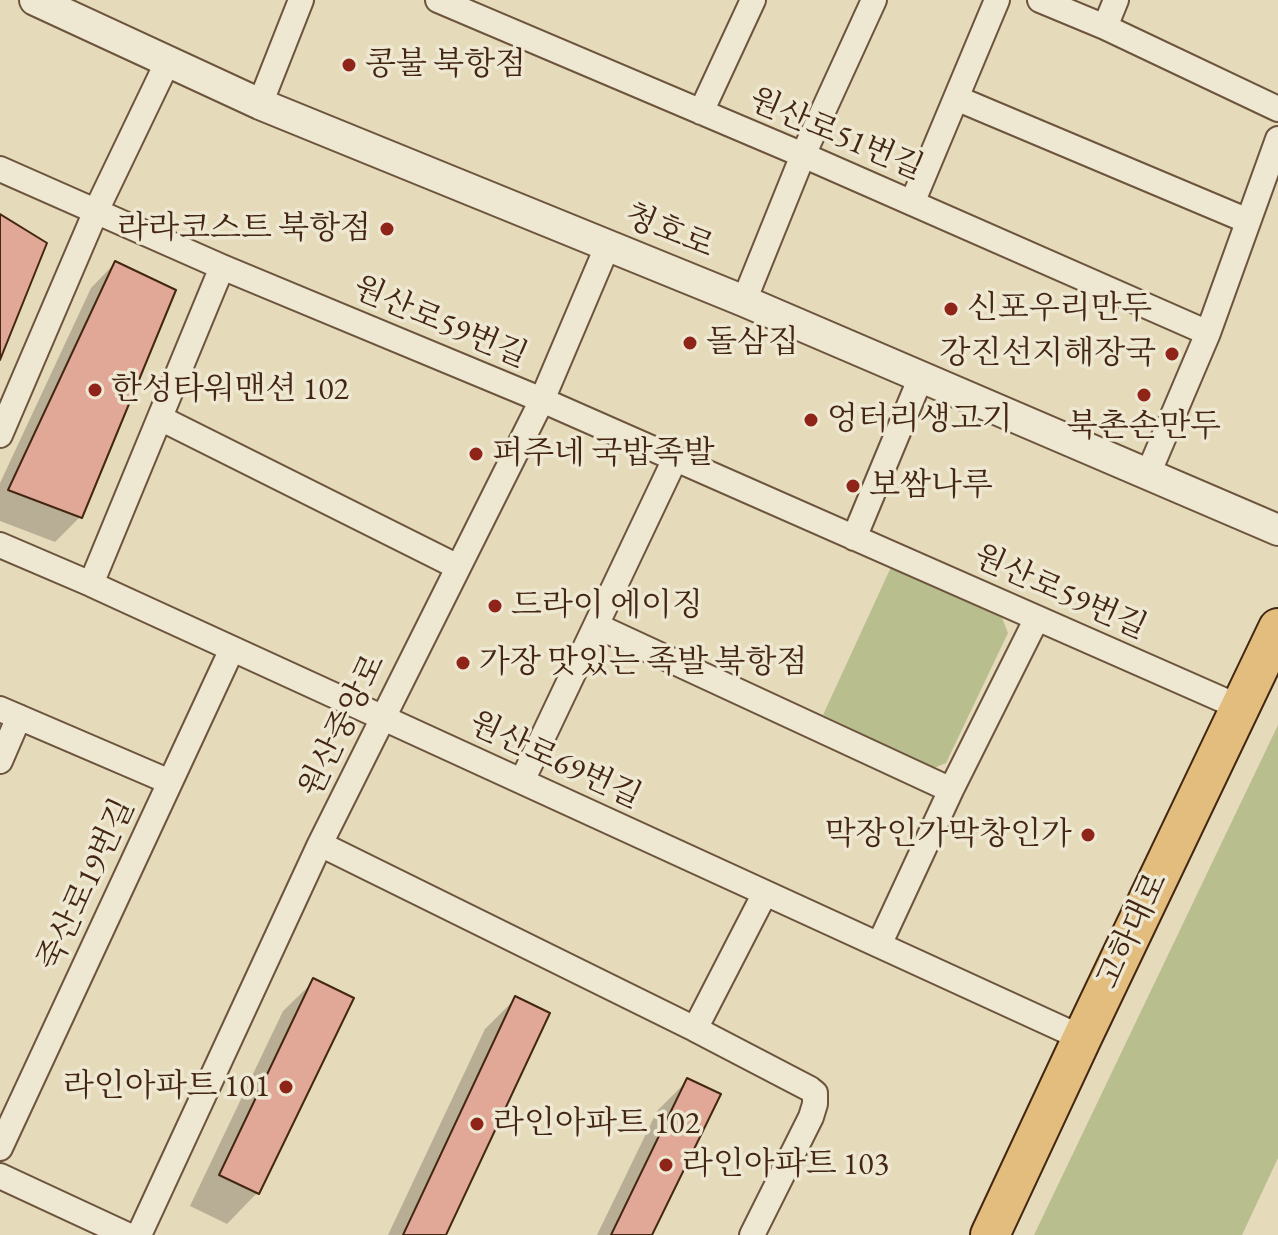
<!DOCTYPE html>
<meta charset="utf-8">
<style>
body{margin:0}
canvas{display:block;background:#e5daba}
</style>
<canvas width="1278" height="1235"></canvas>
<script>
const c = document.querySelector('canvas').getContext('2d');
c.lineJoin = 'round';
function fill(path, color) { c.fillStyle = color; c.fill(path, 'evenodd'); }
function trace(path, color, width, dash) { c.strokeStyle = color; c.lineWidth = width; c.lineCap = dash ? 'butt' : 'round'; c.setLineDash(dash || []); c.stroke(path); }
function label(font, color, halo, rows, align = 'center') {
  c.font = font + ' "EB Garamond","Noto Serif KR",serif'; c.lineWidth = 7; c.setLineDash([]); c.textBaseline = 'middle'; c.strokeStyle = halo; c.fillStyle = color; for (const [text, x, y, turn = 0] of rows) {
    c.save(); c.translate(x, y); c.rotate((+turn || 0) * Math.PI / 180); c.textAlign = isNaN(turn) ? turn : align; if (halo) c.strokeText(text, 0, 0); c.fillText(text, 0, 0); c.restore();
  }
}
fill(new Path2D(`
 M892,565L1002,618L1008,633L946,763L934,768L823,715Z
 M1278,725V1158L1242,1235H1034Z`), '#b8be8d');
fill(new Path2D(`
 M115,263L80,517L55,542L0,521V483L91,288Z
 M314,981L257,1193L227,1224L190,1206L283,1011Z
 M515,999L444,1235H388L485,1029Z
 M688,1080L650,1235H597L657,1111Z`), '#0003');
const building = new Path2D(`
 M0,214L47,243L0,360Z
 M115,261L176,290L82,518L8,490Z
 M313,978L354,998L259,1194L219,1175Z
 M515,996L550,1013L446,1235H403Z
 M687,1078L721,1094L652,1235H611Z`);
fill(building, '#e2a897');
trace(building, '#442713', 2);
const minor = new Path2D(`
 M438,0L803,155L1208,333
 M1040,0L1105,27L1278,109
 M1105,27L1116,0
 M956,98L1248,221
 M260,104L301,0
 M701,112L753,0
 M0,169L222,267L542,400L1239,707
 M912,203L997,0
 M744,301L803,155L874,0
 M160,418L458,567
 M0,435L96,211L168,61
 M1148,474L1208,333L1278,139
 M854,538L921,377
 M0,545L91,584L1082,1038
 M91,584L222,267
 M597,626L951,790
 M0,709L170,782
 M0,761L19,717
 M522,781L675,459
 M320,844L695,1029L810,1089L815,1093V1104L811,1117L752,1235
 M879,945L951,790L1037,618
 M695,1029L765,893
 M0,1148L232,649
 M0,1176L127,1235
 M139,1235L320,844L542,400L607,247`);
const tertiary = new Path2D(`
 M35,0L260,104L744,301L1278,530`);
const primary = new Path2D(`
 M990,1235L1082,1038L1278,628`);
trace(minor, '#6c543d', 28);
trace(tertiary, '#6c543d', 34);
trace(primary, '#442713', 42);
trace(minor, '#eee7d2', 24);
trace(tertiary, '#eee7d2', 30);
trace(primary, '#e2bd7d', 38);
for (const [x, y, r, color] of [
 [349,65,8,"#8f2418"],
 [387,229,8,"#8f2418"],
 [951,309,8,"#8f2418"],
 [690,343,8,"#8f2418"],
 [1172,354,8,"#8f2418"],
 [95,390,8,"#8f2418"],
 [1144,395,8,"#8f2418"],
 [811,420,8,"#8f2418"],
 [476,454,8,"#8f2418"],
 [853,486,8,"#8f2418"],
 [495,606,8,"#8f2418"],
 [463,663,8,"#8f2418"],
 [1088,835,8,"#8f2418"],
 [286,1087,8,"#8f2418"],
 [477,1124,8,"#8f2418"],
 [666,1165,8,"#8f2418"]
]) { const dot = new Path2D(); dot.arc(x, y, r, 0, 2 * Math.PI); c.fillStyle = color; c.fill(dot); trace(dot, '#eee7d2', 3); }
label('32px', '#442713', '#eee7d2', [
 ["콩불 북항점",365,65],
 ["라라코스트 북항점",371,229,"right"],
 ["신포우리만두",967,309],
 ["돌삼집",706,343],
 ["강진선지해장국",1156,354,"right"],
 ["한성타워맨션 102",111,390],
 ["엉터리생고기",827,420],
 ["북촌손만두",1144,427,"center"],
 ["퍼주네 국밥족발",492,454],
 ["보쌈나루",869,486],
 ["드라이 에이징",511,606],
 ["가장 맛있는 족발 북항점",479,663],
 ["막장인가막창인가",1072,835,"right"],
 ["라인아파트 101",270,1087,"right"],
 ["라인아파트 102",493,1124],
 ["라인아파트 103",682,1165]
], 'left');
label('32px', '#442713', '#eee7d2', [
 ["원산로51번길",836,135,23],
 ["청호로",669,232,22],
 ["원산로59번길",440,323,23],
 ["원산로59번길",1060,593,24],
 ["원산중앙로",343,726,-64],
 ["원산로69번길",555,761,25],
 ["죽산로19번길",87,885,-65],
 ["고하대로",1133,931,-65]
]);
</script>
